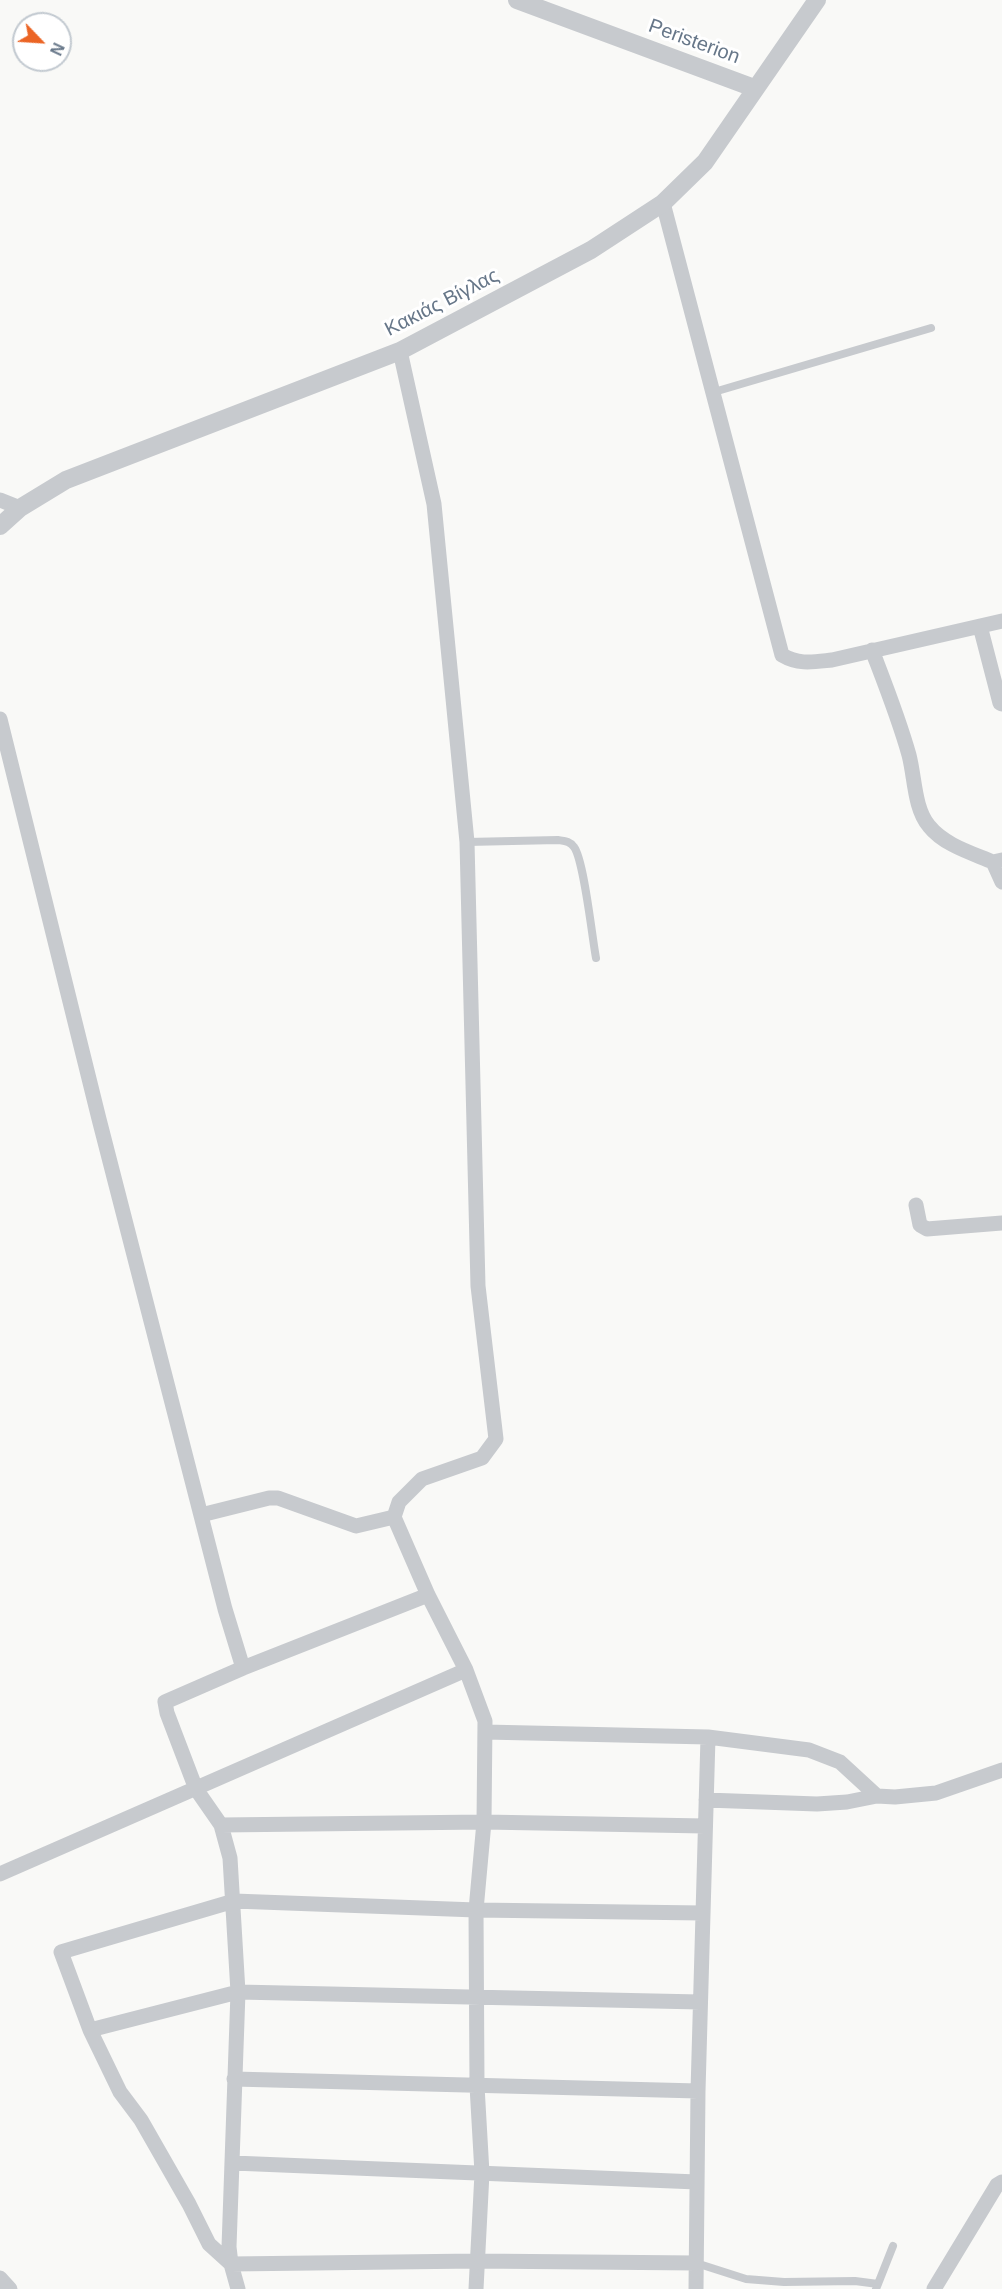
<!DOCTYPE html>
<meta charset="utf-8">
<style>
body{margin:0}
#map{position:relative;width:1002px;height:2289px;overflow:hidden;background:#f9f9f7;font-family:Helvetica,sans-serif}
canvas{display:block}
.north{position:absolute;left:12px;top:12px;width:60px;height:60px;box-sizing:border-box;background:#fff;border:2px solid #c2c9d0;border-radius:50%;rotate:115deg;font-size:16px;font-weight:700;line-height:24px;text-align:center;color:#677789}
.north::after{content:'';display:block;margin:auto;width:21px;height:27px;background:#eb6424;clip-path:polygon(50% 0,100% 100%,50% 72%,0 100%)}
</style>
<div id="map">
<canvas width="1002" height="2289"></canvas>
<div class="north">N</div>
</div>
<script>
const c = document.querySelector('canvas').getContext('2d');
c.lineJoin = 'round';
function trace(path, color, width, dash) { c.strokeStyle = color; c.lineWidth = width; c.lineCap = dash ? 'butt' : 'round'; c.setLineDash(dash || []); c.stroke(path); }
function label(font, color, halo, rows, align = 'center') {
  c.font = font + ' Helvetica,sans-serif'; c.lineWidth = 6; c.setLineDash([]); c.textBaseline = 'middle'; c.strokeStyle = halo; c.fillStyle = color; for (const [text, x, y, turn = 0] of rows) {
    c.save(); c.translate(x, y); c.rotate((+turn || 0) * Math.PI / 180); c.textAlign = isNaN(turn) ? turn : align; if (halo) c.strokeText(text, 0, 0); c.fillText(text, 0, 0); c.restore();
  }
}
trace(new Path2D(`
 M714,392L931,328
 M467,842L558,840C564,841 570,841 574,847C584,860 592,937 596,958
 M696,2263L746,2279L784,2282L855,2281L878,2284
 M876,2289L893,2246`), '#c7cace', 8);
trace(new Path2D(`
 M663,203L782,655C799,665 813,662 832,660L1002,621
 M400,351L434,504L467,842L478,1286L496,1439L482,1458L422,1479L399,1502L394,1517L428,1595L466,1670L485,1721L484,1822L476,1910L477,2086L482,2173L476,2289
 M0,500L20,508
 M980,626L1000,703L1002,704
 M872,650C885,684 899,719 909,755C915,778 914,808 929,826C944,845 972,853 993,862L1002,860
 M0,719L99,1119L225,1609L243,1668
 M993,862L1002,882
 M916,1205L920,1225L927,1229L1002,1223
 M201,1515L269,1498H278L356,1526L394,1517
 M485,1732L708,1737L809,1750L840,1762L877,1796
 M706,1800L817,1804L847,1802L877,1796L895,1797L936,1793L1002,1770
 M221,1825L484,1822L705,1826
 M0,1874L466,1670
 M90,2030L238,1992L700,2002
 M234,2079L698,2091
 M233,2163L697,2182
 M696,2263L476,2261L231,2264L209,2244L189,2204L141,2120L120,2092L90,2030L61,1952L234,1901L476,1910L703,1913
 M0,2278L10,2289
 M238,2289L231,2264L229,2247L238,1992L230,1858L221,1825L196,1789L167,1713L165,1702L243,1668L428,1595
 M696,2289L698,2091L708,1737
 M934,2289L997,2185L1002,2182`), '#c7cace', 15);
trace(new Path2D(`
 M517,0L754,88
 M0,526L20,508L66,480L400,351L591,250L663,203L705,162L817,0`), '#c7cace', 18);
label('20px', '#677789', '#fff', [
 ["Peristerion",694,42,20],
 ["Κακιάς Βίγλας",442,303,-27]
]);
</script>
